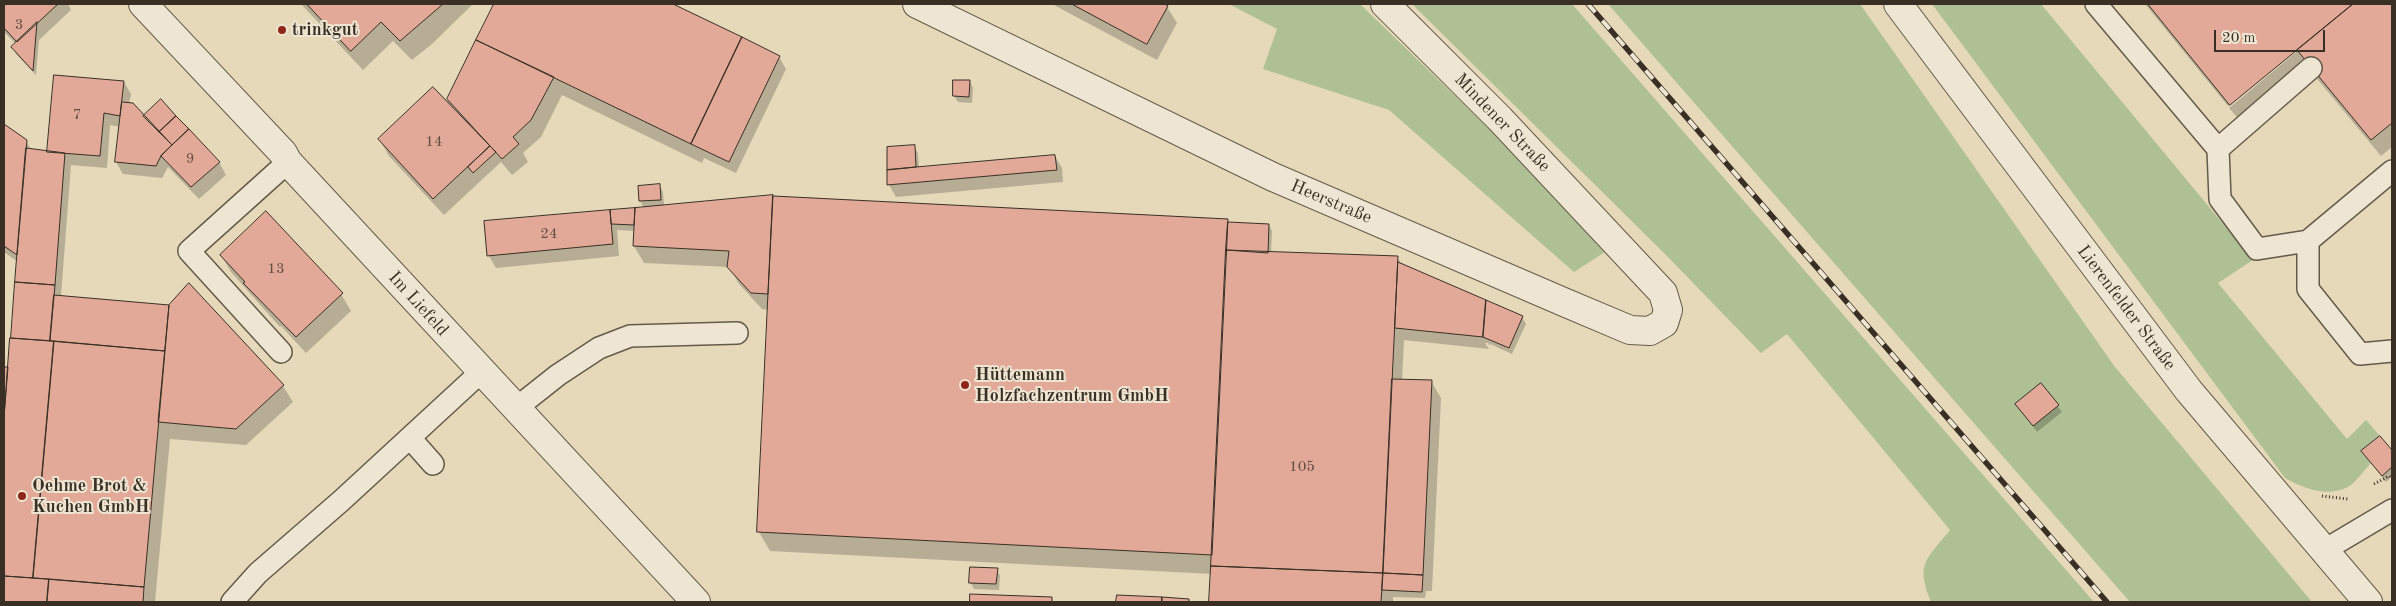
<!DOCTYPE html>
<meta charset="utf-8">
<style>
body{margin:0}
#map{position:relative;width:2396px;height:606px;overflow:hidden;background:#e5d9ba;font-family:"Old Standard TT",serif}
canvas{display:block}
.frame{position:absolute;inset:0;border:5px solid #392f24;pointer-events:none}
.scale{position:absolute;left:2214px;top:30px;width:111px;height:22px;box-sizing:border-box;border:2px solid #392f24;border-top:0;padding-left:6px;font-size:15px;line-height:18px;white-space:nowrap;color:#392f24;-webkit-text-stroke:4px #eee6d2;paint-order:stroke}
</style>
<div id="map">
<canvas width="2396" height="606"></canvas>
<div class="frame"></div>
<div class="scale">20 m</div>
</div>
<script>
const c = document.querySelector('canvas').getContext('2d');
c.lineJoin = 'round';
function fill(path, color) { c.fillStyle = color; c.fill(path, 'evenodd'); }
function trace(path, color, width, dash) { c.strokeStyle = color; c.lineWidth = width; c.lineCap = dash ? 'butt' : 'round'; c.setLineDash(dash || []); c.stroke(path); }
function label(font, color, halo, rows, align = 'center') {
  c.font = font + ' "Old Standard TT",serif'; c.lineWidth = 4; c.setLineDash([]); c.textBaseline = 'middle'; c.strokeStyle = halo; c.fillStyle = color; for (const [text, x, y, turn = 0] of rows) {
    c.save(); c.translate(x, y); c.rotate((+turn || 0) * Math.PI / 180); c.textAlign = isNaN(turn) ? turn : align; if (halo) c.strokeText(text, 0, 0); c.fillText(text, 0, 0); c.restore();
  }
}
fill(new Path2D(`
 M1229,4H1360L1562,199L1605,252L1574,272L1389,110L1263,69L1277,29Z
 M1412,4H1572L2094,602H1931C1915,563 1927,559 1950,530L1787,334L1761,353L1665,254Z
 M1608,4H1860L2115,367L2312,602H2130Z
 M1932,4H2041L2253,260L2218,283L2347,439L2366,420L2380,436L2361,451L2371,463C2364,470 2355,484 2346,488C2325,497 2303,488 2285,478Z`), '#afc094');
fill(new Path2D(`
 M4,4H68L71,10L39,40L36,75L16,54L13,47L16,44L4,32Z
 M301,4H473L432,44L412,60L393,41L363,70Z
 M495,4H670L779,57L786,69L736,173L704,158L702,163L562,95L541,137L523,153L528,162L512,175L501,162L444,215L389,156L379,139L433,89L448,101Z
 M1052,4H1162L1167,7L1177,23L1157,60Z
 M2145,4H2392V147L2381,156L2309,69L2243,124L2229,108L2325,28L2324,26L2228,106Z
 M970,81L973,88L972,103L958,102L954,96Z
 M124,82L131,94L129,104L144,117L161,101L219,162L226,175L199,199L168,167L162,178L123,174L116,162L120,127L110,125L107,168L71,165L61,296L283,386L293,402L246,445L170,439L155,602H4V368L8,369L13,340L18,262L4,252V126L26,141L31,149L48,151Z
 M914,147L918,153L919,168L1055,156L1062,168L1063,182L896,197L889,185L888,148Z
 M659,185L663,192L664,206L773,198L1227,220L1229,223L1269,225L1272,231L1271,253L1397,257L1402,265L1522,317L1526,324L1512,354L1490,344V346L1488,343H1485L1489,349L1404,340L1402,381H1431L1441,398L1432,591H1426L1425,598L1393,597V602H1210L1212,574L770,551L759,532L769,310L762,309L739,284L729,267L644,263L634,246L635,231L617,230L619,256L496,268L489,256L610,211L644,208L640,201L639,187Z
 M221,255L341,294L351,311L306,353L281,326L280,327L231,272Z
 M2041,385L2062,412L2037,432L2017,404Z
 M2380,437L2392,452V476L2386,482L2363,452Z
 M997,569L1000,576L999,590L974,589L971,583Z
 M971,595L1051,599L1053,602H971Z
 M1118,597L1188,600L1190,602H1118Z`), '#0003');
const building = new Path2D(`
 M4,4H58L17,42L4,28Z
 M307,4H443L400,41L381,22L351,51Z
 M494,4H673L742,37L691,144L476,40Z
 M1072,4H1165L1168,6L1147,44Z
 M2148,4H2353L2230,105Z
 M2353,4H2392V123L2371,140L2297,50Z
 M37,22L33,71L11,47Z
 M742,37L780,56L729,162L691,144Z
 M476,40L554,77L531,120L513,137L519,144L502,159L447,99Z
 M54,75L124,81L120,116L104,113L100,156L47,152Z
 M953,80H970L969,97L953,96Z
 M433,87L490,146L433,199L378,139Z
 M161,99L176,116L159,132L143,116Z
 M122,102L133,103L172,145L161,156L156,166L115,162Z
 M176,116L189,129L172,145L159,132Z
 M4,124L27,140L17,255L4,246Z
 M189,129L220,162L191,187L161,156Z
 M915,145L916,167L887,170V147Z
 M490,146L496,152L473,173L468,167Z
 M26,148L65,153L55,285L15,282Z
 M1055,155L1057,170L887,185V170Z
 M660,184L661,200L639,201L638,186Z
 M773,195L768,294L751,293L727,267L729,251L633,246L635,208Z
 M773,196L1228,219L1212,555L757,532Z
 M635,208L634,225L611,224L610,210Z
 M610,210L613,244L487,256L484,221Z
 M266,211L343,293L296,337L243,283L245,282L220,255Z
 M1228,222L1269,224L1268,253L1226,250Z
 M1226,250L1398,256L1383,573L1211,566Z
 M1398,262L1486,300L1483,337L1395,328Z
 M15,282L55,285L50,341L11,338Z
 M189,283L284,385L236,429L158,422L169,305Z
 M54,295L169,305L165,351L50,341Z
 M1486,300L1523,316L1509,348L1483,337Z
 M10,338L54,341L33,578L4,576V417Z
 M54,341L165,351L144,587L33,578Z
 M4,367H8L4,417Z
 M1392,379L1432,380L1423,575L1383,573Z
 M2041,383L2059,405L2033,426L2015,404Z
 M2380,436L2392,450V467L2382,476L2361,451Z
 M1211,566L1383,573L1381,602H1209Z
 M970,567L998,568L996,584L969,583Z
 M1383,573L1423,575L1422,592L1382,590Z
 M4,576L49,579L47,602H4Z
 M49,579L144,587L143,602H47Z
 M970,594L1052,597V602H970Z
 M1117,595L1162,597V602H1116Z
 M1162,597L1189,599V602H1162Z`);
fill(building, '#e2a998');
trace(building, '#392f24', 1);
const service = new Path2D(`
 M2096,4L2218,149L2311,68
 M2218,149L2220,199L2257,249L2308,241
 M2392,171L2308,241V289L2360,354L2392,351
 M281,352L189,251L288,162
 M515,409L558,375L599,348L630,336L737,333
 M410,438L433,464
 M2323,551L2392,510
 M232,602L258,573L341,501L481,372`);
const minor = new Path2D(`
 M143,4L283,153L288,162L696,602
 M917,4L1273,177L1566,303L1630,330L1650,331L1664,323L1668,310L1663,293L1500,119L1385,4
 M1898,4L2189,391L2368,602`);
trace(service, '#645a4a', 24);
trace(minor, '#645a4a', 30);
trace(new Path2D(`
 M2374,484L2389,476L2392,479
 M2322,496L2348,499`), '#392f24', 3, [1, 2.5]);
trace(service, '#eee6d2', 21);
trace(minor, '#eee6d2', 28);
const rail = new Path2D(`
 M1588,4L2107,602`);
trace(rail, '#392f24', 5.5);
trace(rail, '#eee6d2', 4, [11]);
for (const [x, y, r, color] of [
 [282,30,5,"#8f2418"],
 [965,385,5,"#8f2418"],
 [22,496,5,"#8f2418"]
]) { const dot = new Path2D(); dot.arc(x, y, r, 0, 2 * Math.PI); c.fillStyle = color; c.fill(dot); trace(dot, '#eee6d2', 2); }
label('15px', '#634e41', null, [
 ["3",19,25],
 ["7",77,115],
 ["14",434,142],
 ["9",190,159],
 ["24",549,234],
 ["13",276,269],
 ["105",1302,467]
]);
label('bold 18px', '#392f24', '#eee6d2', [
 ["trinkgut",292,30],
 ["Hüttemann",975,375],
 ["Holzfachzentrum GmbH",975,396],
 ["Oehme Brot &",32,486],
 ["Kuchen GmbH",32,507]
], 'left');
label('18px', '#392f24', '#eee6d2', [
 ["Mindener Straße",1502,123,46],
 ["Heerstraße",1331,202,23],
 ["Im Liefeld",418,304,48],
 ["Lierenfelder Straße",2126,308,53]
]);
</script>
